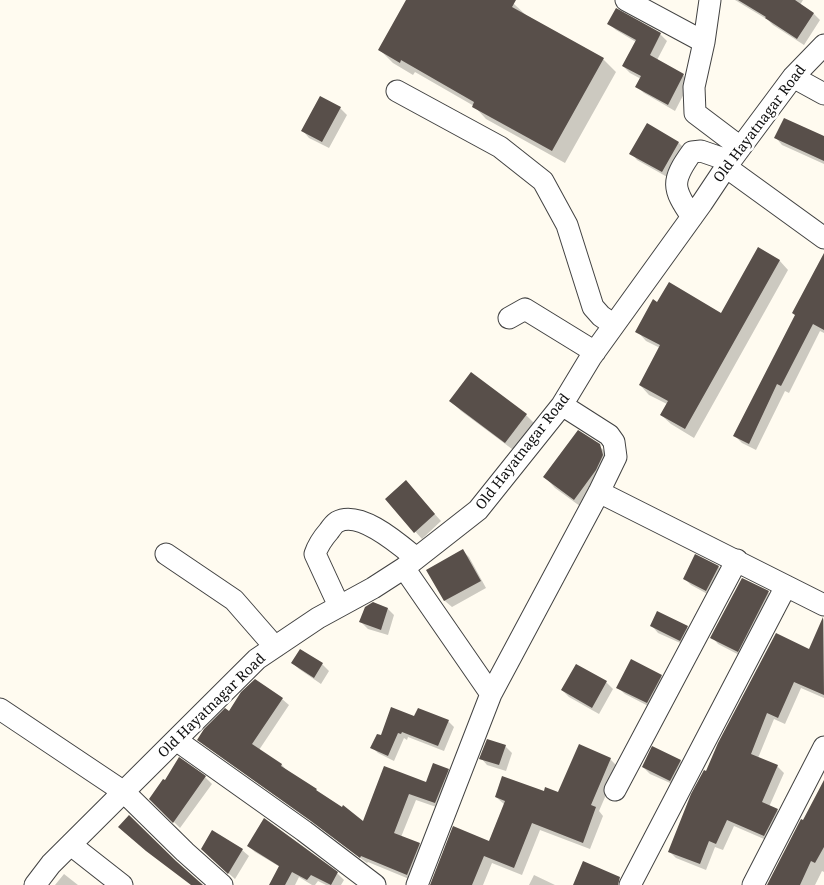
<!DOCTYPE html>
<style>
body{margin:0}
canvas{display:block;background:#fffbf0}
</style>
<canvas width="824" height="885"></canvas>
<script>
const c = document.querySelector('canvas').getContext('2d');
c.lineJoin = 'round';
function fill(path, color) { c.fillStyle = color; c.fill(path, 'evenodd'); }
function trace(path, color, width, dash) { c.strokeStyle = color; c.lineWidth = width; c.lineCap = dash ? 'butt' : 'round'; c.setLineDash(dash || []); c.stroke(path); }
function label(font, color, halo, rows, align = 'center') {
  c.font = font + ' "Noto Serif",serif'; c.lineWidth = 5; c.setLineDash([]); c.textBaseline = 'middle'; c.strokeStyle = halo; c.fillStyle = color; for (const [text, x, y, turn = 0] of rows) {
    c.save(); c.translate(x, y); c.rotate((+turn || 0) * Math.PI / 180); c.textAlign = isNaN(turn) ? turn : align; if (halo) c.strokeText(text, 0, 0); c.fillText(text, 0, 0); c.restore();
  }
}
fill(new Path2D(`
 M408,0H508L514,4L527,16L603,59L616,72L565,163L486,119L474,106L415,72L413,75L393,63L380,50Z
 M735,0H803L800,5L814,14L820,20L804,45L773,25L768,20Z
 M609,24L660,34L667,41L657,60L683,75L690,82L675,111L644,93L637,87L641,79L630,73L623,66L636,42L616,30Z
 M340,108L347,115L329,148L309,138L303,131Z
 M776,138H824V164L782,145Z
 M679,143L685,149L669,178L637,160L631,153Z
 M779,260L788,270L694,438L671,424L661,415L667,404L649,395L640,385L660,348L646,341L637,331L658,303L721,315Z
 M824,270V333L820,331L789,393L785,391L756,450L742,443L734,435Z
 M451,401L526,415L536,425L516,452L461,411Z
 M578,432L601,448L612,458L584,509L555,488L545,477Z
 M412,489L441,521L422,539L386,499Z
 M462,550L469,557L486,588L452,607L445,601L428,570Z
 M696,556L719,567L725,574L713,597L691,585L684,578Z
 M742,579L768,592L775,599L745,658L718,644L712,637Z
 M388,609L394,615L388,635L368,629L361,622Z
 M824,618V698L801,688L785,724L774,719L758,758L777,766L784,773L769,807L777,810L784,817L771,842L734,826L723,850L715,847L706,870L676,858L669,851L707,773L809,651Z
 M652,626L687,627L694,634L687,646L658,633Z
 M301,650L322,664L329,671L321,684L299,669L293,663Z
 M661,676L668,682L654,709L625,694L618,688Z
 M606,682L613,689L599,714L569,697L562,690Z
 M282,699L289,705L259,750L282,765L289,773L316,790L323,797L364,823L385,768L427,784L448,770L455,777L442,809L416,800L401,837L419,844L426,851L414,881L368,862L367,863L319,827L206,746L199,740L229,713Z
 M415,718L448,721L454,727L444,751L408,737L407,740L404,738L394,761L378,753L372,747L381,737Z
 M505,746L512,753L506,771L487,765L481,758Z
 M610,759L618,767L599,811L603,816L590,849L540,830L522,875L492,863L483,885H431L490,843L505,805L496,797L545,792L559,794Z
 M681,761L687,767L677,786L650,774L643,767Z
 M205,777L212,784L180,828L151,799Z
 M824,783V872L822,871L815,885H768Z
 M248,846L337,873L344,880L341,885H326L318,881L315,885H312L299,877L295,885H270L280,867L255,852Z
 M242,850L249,856L235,879L209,856Z
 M64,874L78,885H55Z
 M534,875L555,885H529Z`), '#0003');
fill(new Path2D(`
 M406,0H516L512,7L604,58L552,151L472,107L474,102L401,60L400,63L378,50Z
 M738,0H795L814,13L797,39L765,18L766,17Z
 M616,8L661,33L650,55L684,74L668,105L635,87L641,76L622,66L636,40L607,24Z
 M320,96L341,107L322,142L301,131Z
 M784,118L824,136V161L774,138Z
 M647,123L679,142L662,172L629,154Z
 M758,247L780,260L685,429L660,415L668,401L639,385L660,345L635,332L653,299L657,302L669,282L721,313Z
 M824,253V330L813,324L781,386L777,384L749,444L733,436L795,315L792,313Z
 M471,372L527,414L505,443L449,401Z
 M578,430L600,444L603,455L596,470L574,500L543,477Z
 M406,480L435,514L414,533L385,499Z
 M463,549L481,581L444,601L426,570Z
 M695,554L719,566L706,591L683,579Z
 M742,578L769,591L738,652L710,638Z
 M373,602L388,608L381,630L359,622L365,607Z
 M657,611L688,626L680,641L650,626Z
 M823,617L824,695L794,682L778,718L767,713L751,754L778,765L762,802L778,809L764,836L727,820L716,844L709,841L700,864L668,852L691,794L704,770L706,771L718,743L776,633L809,649Z
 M300,649L323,663L314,678L291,663Z
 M631,659L662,675L647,703L616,688Z
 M576,664L607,681L592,708L561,690Z
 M255,679L283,698L252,744L282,764L281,766L317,789L316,790L342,807L343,805L363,821L384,766L426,782L433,763L449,769L435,803L409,794L394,833L420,843L407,875L361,856L360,858L311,821L197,740L204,729L225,708L229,711L241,692Z
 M391,707L414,716L418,708L449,720L438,746L402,732L401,734L398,733L388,756L370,748L377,734L381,735Z
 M487,739L506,745L499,765L479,759Z
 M579,744L611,758L591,805L596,807L583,843L532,823L514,868L484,856L472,885H430L453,826L489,841L505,801L495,797L502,776L544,791L545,787L558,792Z
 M652,746L681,760L670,781L642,767Z
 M179,757L206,776L173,823L149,799L163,779L165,780Z
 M824,780V847L815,863L811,861L800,885H767L801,819L803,820Z
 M129,815L176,861L203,885H191L146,851L118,827Z
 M264,818L338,872L331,885L311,875L307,880L292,872L285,885H269L279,866L247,846Z
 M212,830L243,849L228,874L201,849Z
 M583,861L620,877L618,885H573Z`), '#584f4a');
const minor = new Path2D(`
 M626,0L704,42
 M710,0L704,42L694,87L695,113L740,147
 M793,77L824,94
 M397,91L500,147L543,181L567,225L593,307L601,316L614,325
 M726,167L824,238
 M692,217C672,188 671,181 692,152L701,151L730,161
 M509,318L525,309L595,352
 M599,492L824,605
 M166,554L234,600L275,647
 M404,568L491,694
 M339,606L315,554C318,545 322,539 329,531C331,528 334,524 337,522C360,509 400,545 416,558
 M0,709L124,792L185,852L222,885
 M176,740L304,831L375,885
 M615,790L737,560
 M71,845L122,885
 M35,885L51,864L257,659L318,618L373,588L404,568L478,510L562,405L591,357L702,203L726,167L793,77L824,45
 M417,885L491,694L599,492L616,457L614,442L609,435L562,405
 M630,885L786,586
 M753,885L824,747`);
trace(minor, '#424242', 23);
trace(minor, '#fff', 21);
label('14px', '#0f0f0f', '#fff', [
 ["Old Hayatnagar Road",760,124,-53],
 ["Old Hayatnagar Road",523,452,-52],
 ["Old Hayatnagar Road",212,706,-44]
]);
</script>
